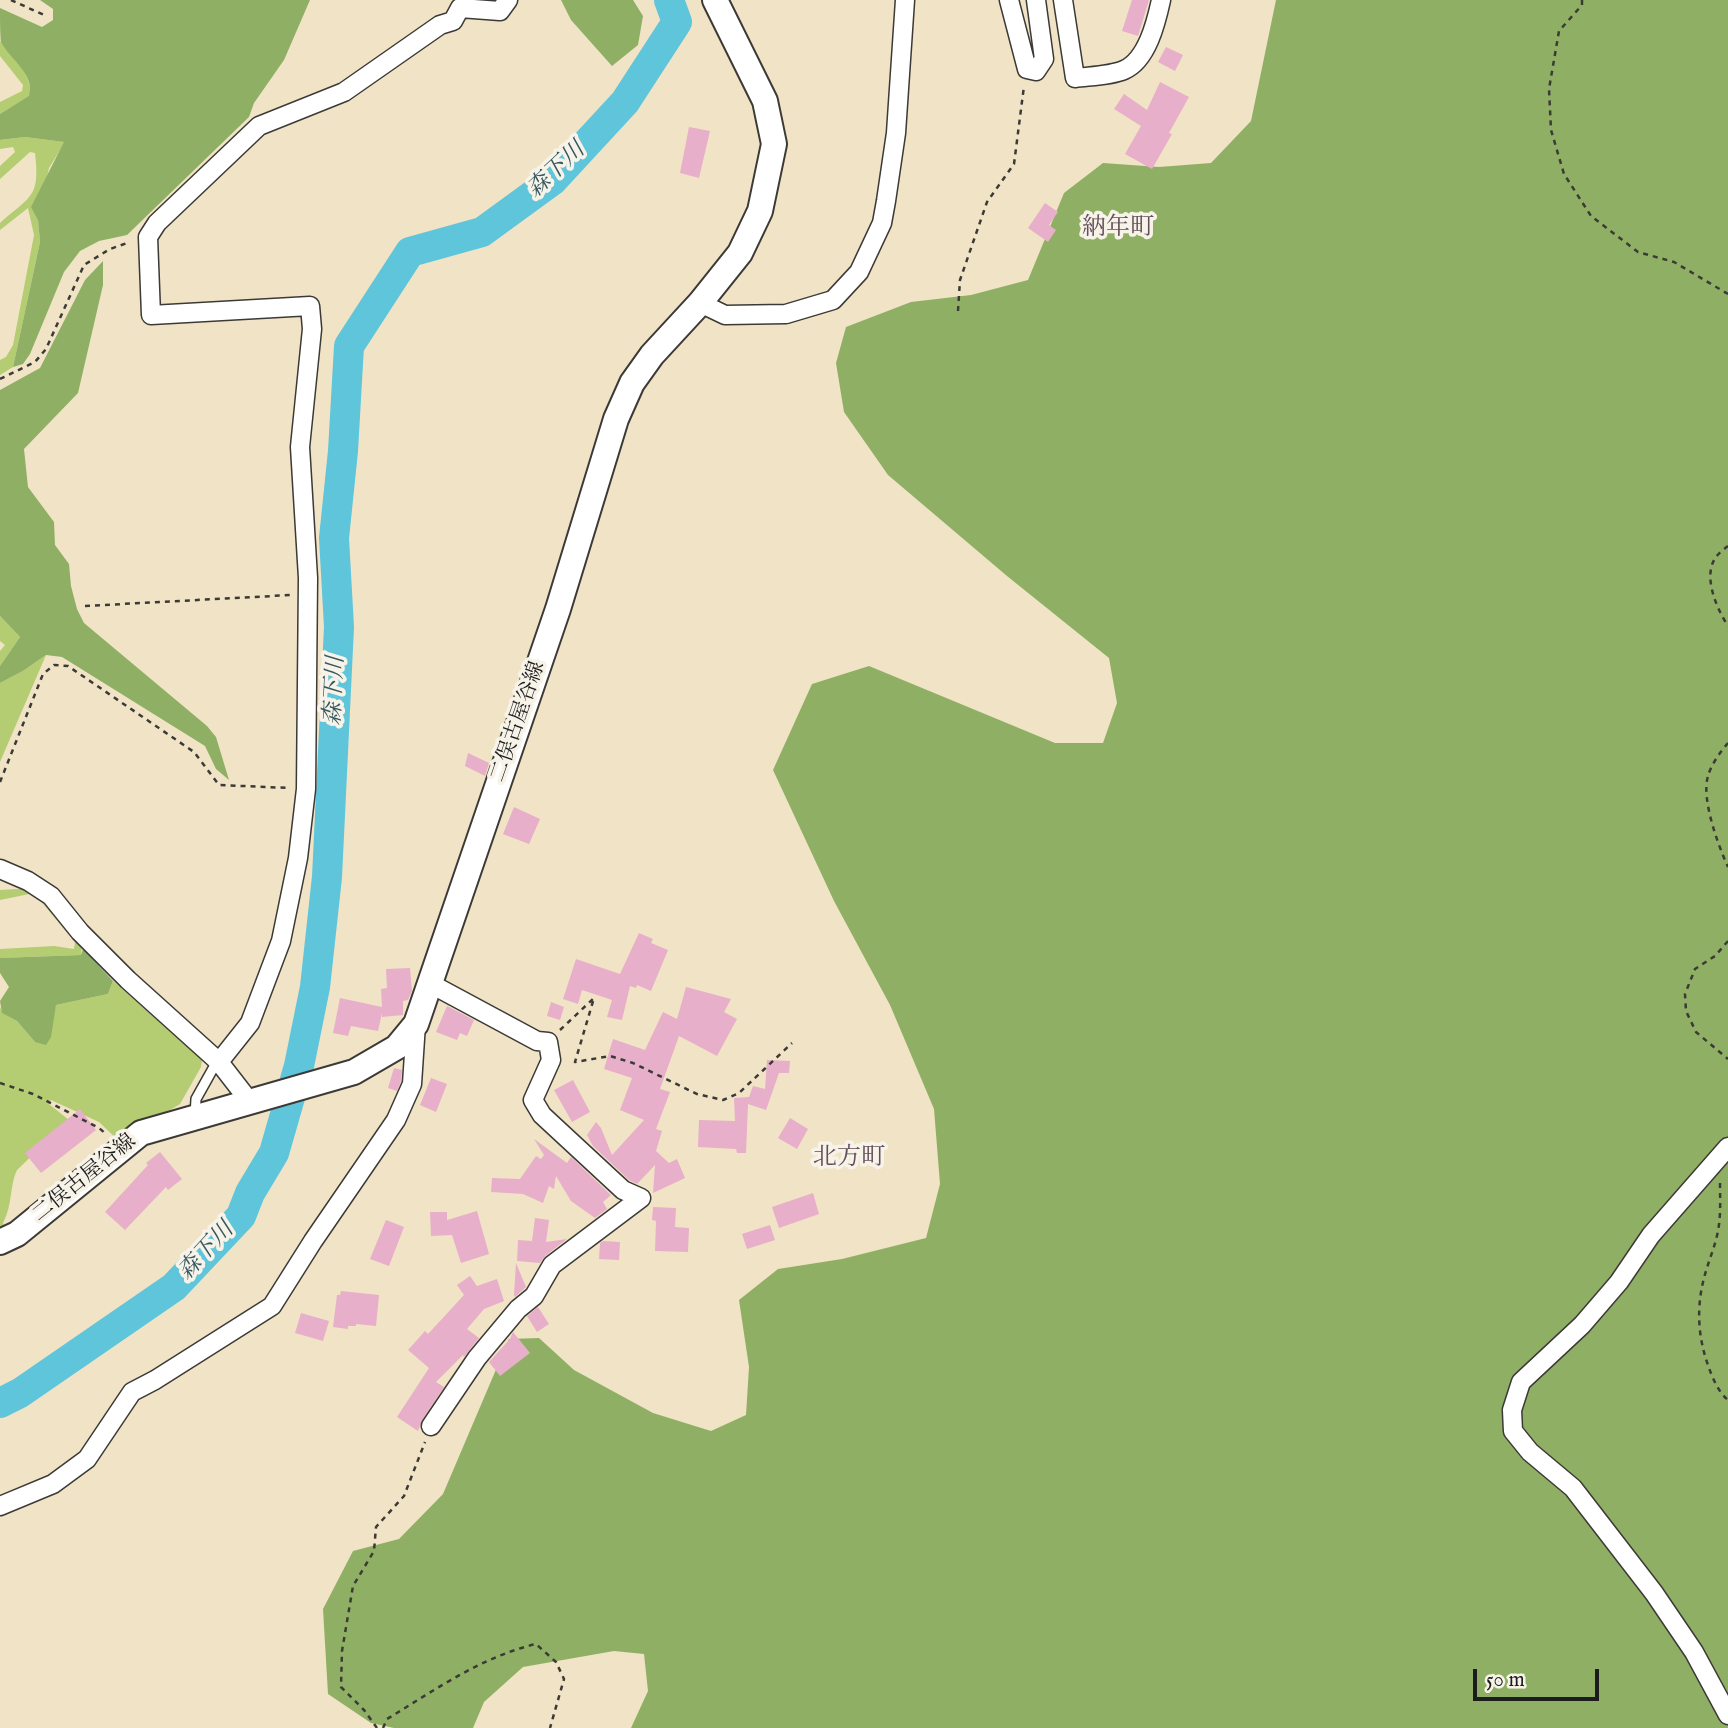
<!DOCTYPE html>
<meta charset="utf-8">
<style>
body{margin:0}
#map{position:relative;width:1728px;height:1728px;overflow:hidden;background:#f1e3c6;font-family:"IM FELL English",serif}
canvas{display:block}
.scale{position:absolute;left:1473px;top:1669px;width:126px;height:32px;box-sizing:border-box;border:4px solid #1c1c1c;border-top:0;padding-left:9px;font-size:21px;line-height:24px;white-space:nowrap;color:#1c1c1c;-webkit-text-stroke:5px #f7f3e8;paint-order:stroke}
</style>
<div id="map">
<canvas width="1728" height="1728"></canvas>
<div class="scale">50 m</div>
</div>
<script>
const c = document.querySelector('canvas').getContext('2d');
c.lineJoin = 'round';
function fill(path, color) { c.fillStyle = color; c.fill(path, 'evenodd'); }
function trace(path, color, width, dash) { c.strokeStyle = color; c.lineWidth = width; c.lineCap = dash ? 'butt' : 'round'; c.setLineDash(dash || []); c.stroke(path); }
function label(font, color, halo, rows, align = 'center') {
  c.font = font + ' "IM FELL English","Noto Serif JP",serif'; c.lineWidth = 7; c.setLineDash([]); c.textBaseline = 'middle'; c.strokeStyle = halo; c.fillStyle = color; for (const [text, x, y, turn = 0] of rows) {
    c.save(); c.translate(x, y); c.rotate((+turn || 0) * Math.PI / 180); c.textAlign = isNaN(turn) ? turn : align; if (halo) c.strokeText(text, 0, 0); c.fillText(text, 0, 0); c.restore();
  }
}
fill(new Path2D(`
 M0,41C12,52 34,79 30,96L0,114V102L22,91L23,85L0,56Z
 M25,137L65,142L49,168L38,220L40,242L13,367L0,375V360L6,357L13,345L34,235L28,208L0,230V223C32,195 40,197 35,153L30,152L0,179V166L15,152L13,147L0,149V140Z
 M0,616L20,637L0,666V651L5,645L0,641Z
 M46,655L0,762V683L23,671Z
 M36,888L82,945L81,955L0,958V949L54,946L74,949L75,942L34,893L0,900V890Z
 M113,981L202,1060L201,1067L180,1104L119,1141L99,1122L51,1100L49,1104L69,1120L17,1170C9,1188 13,1204 3,1223L7,1229L0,1232V1007L3,1013L17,1021L35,1042L54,1013L56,1005L108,994Z`), '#b4cc72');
fill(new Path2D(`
 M40,0H310L284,60L254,103L249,117L127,235L99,241L80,251L64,272L30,354L23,364L13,367L40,242L38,220L31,207L64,142L25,137L0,140V114L29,96C36,75 9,58 1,42C0,34 0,17 0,8L42,27L53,20V9Z
 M561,0H633L643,16L638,45L612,66L571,20Z
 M1276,0H1728V1728H631L648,1691L644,1654L614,1651L523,1667L484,1702L473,1728H394L371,1723L328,1694L323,1609L353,1551L399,1539L443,1494L509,1339L539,1338L574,1370L653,1413L711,1431L746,1415L749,1367L739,1300L778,1269L842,1259L926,1238L940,1184L934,1109L890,1005L834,901L773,770L812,684L869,666L1055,743H1103L1117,703L1109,658L1007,576L888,475L844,412L836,363L846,327L911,302L971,295L1028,280L1064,193L1103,163L1159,167L1211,163L1251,121Z
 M103,261V285L78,393L24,449L28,487L54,522L55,545L69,564L71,586L77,609L84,623L207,726L216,737L229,780L216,769L205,746L62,657L46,655L23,671L0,683V666L20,637L0,616V390L40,368L85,280Z
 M83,949L113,981L108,994L56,1005L51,1037L46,1045L35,1042L17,1021L2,1013L0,1001L9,987L0,973V958L81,955Z`), '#8fb064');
trace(new Path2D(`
 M0,1403L20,1393L174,1287L241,1216L250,1193L274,1153L299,1066L315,987L327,877L339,627L334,538L343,451L349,346L410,252L482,232L552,181L625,102L677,22L669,0`), '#5ec5db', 30);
fill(new Path2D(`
 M1132,0H1149L1138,36L1122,31Z
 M1166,47L1183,55L1175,71L1158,62Z
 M1160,82L1189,97L1169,133L1172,134L1152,169L1125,154L1141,126L1114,109L1124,94L1147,110Z
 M689,127L710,131L699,178L680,173Z
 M1045,203L1058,212L1049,225L1056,230L1048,242L1028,228Z
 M468,753L489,763L485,776L465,766Z
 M514,807L540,819L529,844L503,834Z
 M639,933L653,939L651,943L668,950L651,991L637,985L636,988L630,986L622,1020L607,1017L612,1000L582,990L578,1004L563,999L576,959L620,974Z
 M410,968L412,991L408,1000L403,1001V1015L382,1017V1013L378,1031L351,1026L348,1036L333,1033L340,998L382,1007L381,989L387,988L386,969Z
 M686,987L731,999L724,1012L737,1019L717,1056L679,1036L660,1089L670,1092L656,1129L662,1131L656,1151L669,1163L677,1159L685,1178L653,1193L655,1165L637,1184L629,1180L593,1146L587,1135L596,1122L601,1128L612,1155L644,1120L620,1110L632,1078L604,1069L613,1039L645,1050L663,1012L677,1019Z
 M551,1002L564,1007L560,1020L547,1016Z
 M447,1006L474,1020L467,1036L460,1033L457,1040L436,1032Z
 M767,1060L790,1061L789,1073H779L766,1110L748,1104L746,1153H737L736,1149L698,1147L699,1120L735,1121L734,1098L749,1097L753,1086L765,1089Z
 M394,1068L402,1070L401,1081L397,1091L388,1088Z
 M431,1078L447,1084L436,1112L420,1105Z
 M573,1080L590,1112L572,1122L554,1090Z
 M80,1109L96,1130L41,1173L25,1153Z
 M790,1118L808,1129L797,1149L778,1138Z
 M534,1139L567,1163L571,1157L611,1195L603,1202L607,1209L595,1218L571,1201L556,1176L554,1189L549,1186L543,1203L523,1194L491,1192L492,1178L520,1179L536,1156L541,1159L544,1155Z
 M160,1152L182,1179L168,1190L166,1187L125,1230L105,1212L148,1165L146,1163Z
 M813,1193L819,1214L779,1228L772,1207Z
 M653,1207L676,1208L675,1227L689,1228L688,1252L655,1251L656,1221L652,1220Z
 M477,1211L489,1254L461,1263L452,1235L431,1236L430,1212H447V1220Z
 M535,1218L549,1220L546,1242L567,1239L545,1256L540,1263L517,1261L518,1240L532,1241Z
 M386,1220L404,1227L389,1266L370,1259Z
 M770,1225L775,1240L747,1249L742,1234Z
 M603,1241L620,1242L619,1260L599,1259L600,1243Z
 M516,1263L526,1287L515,1297L514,1295Z
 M470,1276L477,1286L497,1279L504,1301L484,1309L467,1329L479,1338L464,1357L463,1355L436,1382L444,1387L422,1420L418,1431L397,1417L429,1368L408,1350L425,1331L428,1334L464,1295L457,1285Z
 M341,1291L379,1295L376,1326L356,1324V1326H348V1329L333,1327L337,1295H340Z
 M538,1307L549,1324L537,1332L527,1316Z
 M301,1313L329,1321L323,1341L295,1333Z
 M513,1332L530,1353L500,1376L489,1362L510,1339Z`), '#e7afc9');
const lane = new Path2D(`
 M195,1116L196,1099L215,1065L219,1062`);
const street = new Path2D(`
 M1009,0L1027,69L1036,71L1044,59L1036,0
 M1063,0L1075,78C1090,76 1110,76 1124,70C1147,60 1156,23 1161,0
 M700,303L725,315L786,314L833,300L859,272L882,223L886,201L896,133L905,0
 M0,869L28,881L51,896L80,932L128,980L219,1062L250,1102
 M431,984L537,1041L548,1042L551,1060L533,1100L542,1115L623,1190L641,1198L552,1265L534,1296L518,1309L477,1358L431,1426
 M219,1062L250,1023L281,941L298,858L306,789L308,578L300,447L312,329L310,306L151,315L148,237L157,223L259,126L344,92L440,25L453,21L460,8L500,11L508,0
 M1728,1147L1651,1235L1619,1282L1582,1325L1521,1382L1512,1410L1513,1431L1530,1452L1573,1488L1654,1593L1694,1652L1728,1715
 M0,1506L53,1484L87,1459L132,1392L155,1380L272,1306L313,1241L396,1120L412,1084L416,1024`);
const secondary = new Path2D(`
 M0,1242L17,1234L141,1133L354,1072L397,1047L416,1024L558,609L616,419L632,383L652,355L700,303L740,253L760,211L774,144L765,101L715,0`);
trace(lane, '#3c3a36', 12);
trace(street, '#3c3a36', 21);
trace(secondary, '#3c3a36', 28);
trace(new Path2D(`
 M11,0L44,15
 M1582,0V5L1559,31L1549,89L1551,130L1564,174L1591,216L1638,252L1674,262L1728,294
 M958,311L960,280L987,202L1014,164L1024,86
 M0,379L35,362L46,349L84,265L110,249L130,242
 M1728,546C1724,549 1719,553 1716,557C1702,576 1717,609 1728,626
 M85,606L291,595
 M1728,743C1720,752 1711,765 1708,776C1701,799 1718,845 1728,867
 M0,782L43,674L54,665L68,666L194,752L219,785L290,788
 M1728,941L1715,956L1695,969L1685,994L1686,1011L1696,1032L1728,1059
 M560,1030L594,998L575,1062L610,1056L633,1063L697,1094L723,1100L739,1093L792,1043
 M0,1083L33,1094L99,1128L106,1134
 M1720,1183C1720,1199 1721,1215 1718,1231C1715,1247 1708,1262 1704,1278C1696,1309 1698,1338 1709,1368C1713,1379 1719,1393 1728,1400
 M377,1728L364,1710L341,1687L342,1651L353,1586L374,1551L376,1527L404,1496L425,1442
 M383,1728L387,1719C435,1690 481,1657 536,1644L556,1662L564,1679L550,1728`), '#3c3a36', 2.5, [5, 5]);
trace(lane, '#fff', 9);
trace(street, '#fff', 18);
trace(secondary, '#fff', 24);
label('21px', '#1c1c1c', '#f7f3e8', [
 ["二俣古屋谷線",519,722,-71],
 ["二俣古屋谷線",85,1179,-39]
]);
label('italic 23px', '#33575f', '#f7f3e8', [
 ["森下川",557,171,-43],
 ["森下川",336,691,-87],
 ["森下川",207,1252,-47]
]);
label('24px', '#634f59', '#f7f3e8', [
 ["納年町",1118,229],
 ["北方町",849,1159]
]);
</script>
